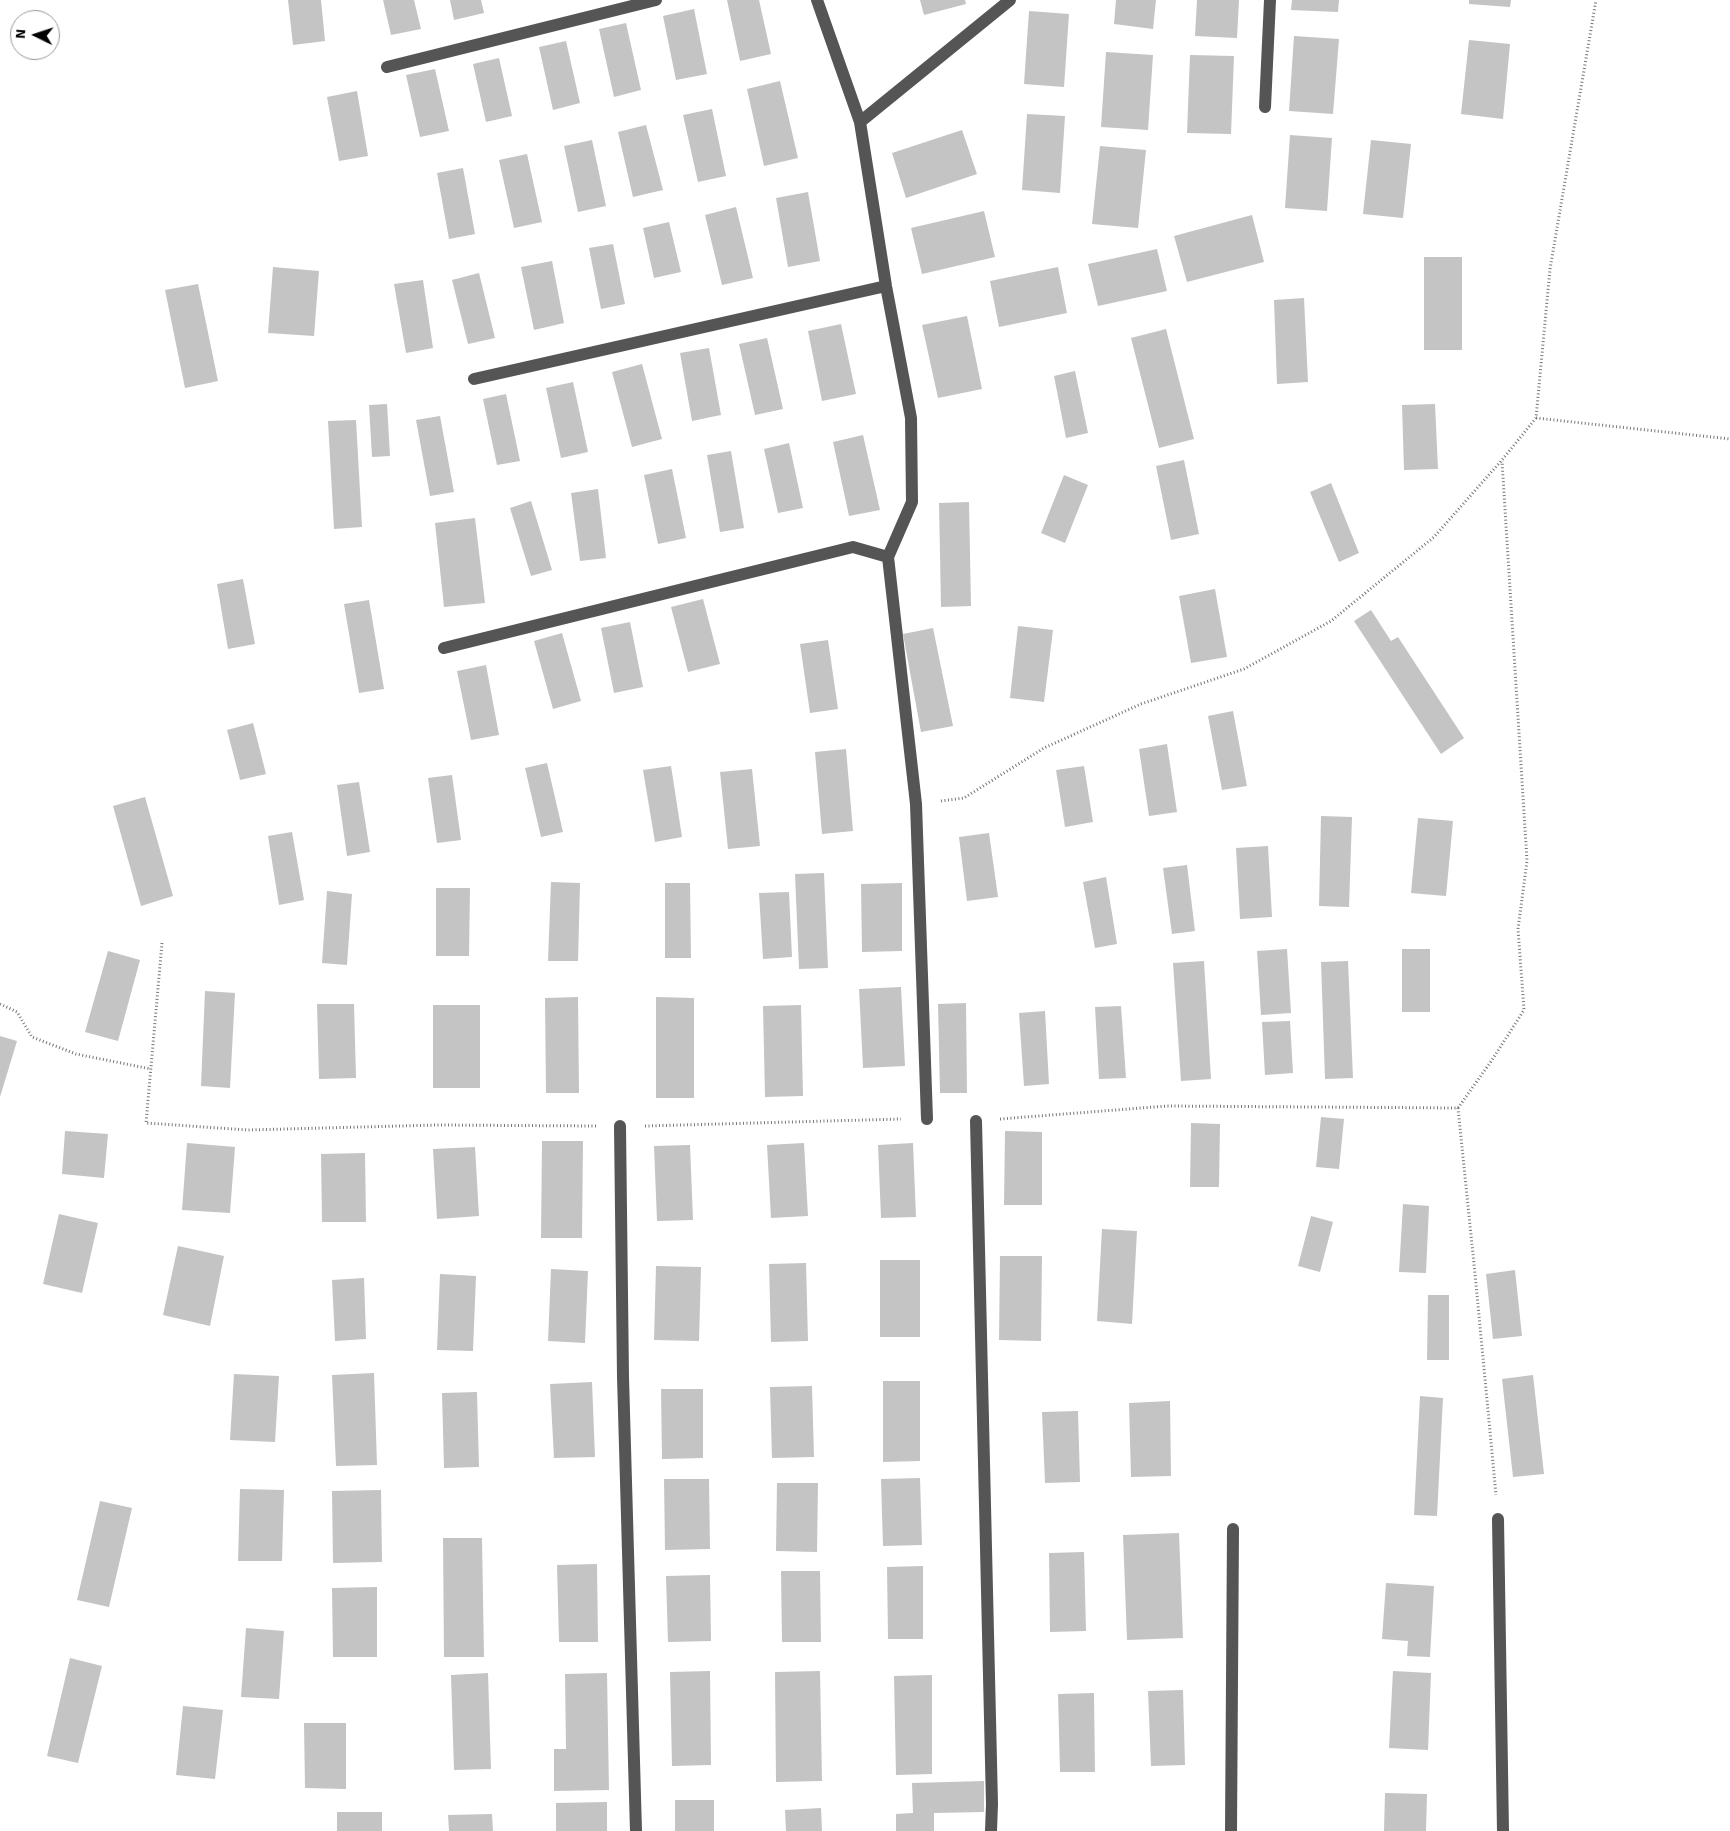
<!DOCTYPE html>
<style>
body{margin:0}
#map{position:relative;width:1730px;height:1831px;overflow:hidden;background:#fff;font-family:Signika,sans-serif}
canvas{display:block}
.north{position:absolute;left:10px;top:10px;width:50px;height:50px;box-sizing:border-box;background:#fff;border:1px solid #999;border-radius:50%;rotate:274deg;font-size:14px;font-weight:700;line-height:20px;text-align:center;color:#000}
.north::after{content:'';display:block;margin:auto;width:18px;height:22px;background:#000;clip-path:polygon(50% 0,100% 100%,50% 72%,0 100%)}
</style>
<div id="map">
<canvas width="1730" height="1831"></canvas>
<div class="north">N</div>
</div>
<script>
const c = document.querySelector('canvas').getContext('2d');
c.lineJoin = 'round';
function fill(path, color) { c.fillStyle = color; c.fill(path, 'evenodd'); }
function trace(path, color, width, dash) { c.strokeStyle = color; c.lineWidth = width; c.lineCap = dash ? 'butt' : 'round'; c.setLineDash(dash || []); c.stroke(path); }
fill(new Path2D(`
 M288,0H321L325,41L293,45Z
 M383,0H414L421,29L391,35Z
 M450,0H481L484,13L454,20Z
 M727,0H759L771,54L740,61Z
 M920,0H965L966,4L924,15Z
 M1116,0H1156L1153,29L1114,24Z
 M1197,0H1239L1237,38L1195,36Z
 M1292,0H1339L1338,12L1291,10Z
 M1469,0H1511L1510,7L1469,4Z
 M694,9L707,74L676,80L663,16Z
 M1029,11L1069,14L1064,87L1024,84Z
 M626,23L641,90L614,97L599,29Z
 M1294,36L1339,39L1333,114L1289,111Z
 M1469,40L1510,44L1503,119L1461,114Z
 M566,41L580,103L553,110L539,47Z
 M1106,52L1153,55L1148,130L1101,127Z
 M1190,55L1234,56L1231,134L1187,133Z
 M499,58L512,116L486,122L473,64Z
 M435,69L449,131L420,137L406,75Z
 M780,81L798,158L764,166L747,89Z
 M357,91L368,156L339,161L327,97Z
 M712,109L726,176L698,182L683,115Z
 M1027,114L1065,116L1060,193L1022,190Z
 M646,125L663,190L633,197L618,132Z
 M962,130L977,174L906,198L892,153Z
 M1290,135L1332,138L1327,211L1285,208Z
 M592,140L606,206L578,212L564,146Z
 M1371,140L1411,144L1403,218L1363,214Z
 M1100,146L1146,150L1138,228L1092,224Z
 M527,154L542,222L514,228L499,160Z
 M463,168L475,234L449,239L437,173Z
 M808,192L820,261L788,267L776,198Z
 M736,207L753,278L722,285L705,215Z
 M984,211L995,257L922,274L911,228Z
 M1252,215L1264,262L1187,282L1174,236Z
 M669,222L681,272L654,278L643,228Z
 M613,244L625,304L601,309L589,248Z
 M1157,249L1167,291L1098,306L1088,264Z
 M1424,257H1462V350H1424Z
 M552,261L564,323L534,330L521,267Z
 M273,267L319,271L314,336L268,333Z
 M1058,267L1067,313L999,327L990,281Z
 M479,273L495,338L468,344L452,280Z
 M423,280L433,348L406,353L394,284Z
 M198,284L218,381L185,388L165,290Z
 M1304,298L1308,382L1277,384L1274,300Z
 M967,316L982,389L938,398L922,325Z
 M841,324L856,394L822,401L808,331Z
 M1166,329L1194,439L1159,448L1131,338Z
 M767,338L783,409L755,415L739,344Z
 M709,348L721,415L692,421L680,353Z
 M642,364L662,439L632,447L612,372Z
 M1075,371L1088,433L1066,438L1054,376Z
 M573,382L588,452L561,458L546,388Z
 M506,394L520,461L497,465L483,399Z
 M387,404L390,456L372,457L369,405Z
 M1435,404L1438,469L1404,470L1402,405Z
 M440,416L454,492L430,496L416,420Z
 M356,420L362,527L334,529L328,421Z
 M863,435L880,510L849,516L833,442Z
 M789,443L803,508L778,513L764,449Z
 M731,451L744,528L720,532L707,455Z
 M1184,460L1199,534L1171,540L1156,466Z
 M672,469L686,538L658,544L644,475Z
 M1064,475L1088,485L1065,543L1041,533Z
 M1331,483L1359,553L1339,562L1310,492Z
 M598,489L606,558L580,561L571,493Z
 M531,501L552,570L531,576L510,508Z
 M969,502L971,606L941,607L939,503Z
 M475,518L485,603L444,607L435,523Z
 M243,579L255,644L228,649L217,584Z
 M1215,589L1227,657L1191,663L1179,596Z
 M703,599L720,664L688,672L671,607Z
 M369,600L384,689L359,693L344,604Z
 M1371,610L1391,641L1398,637L1464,738L1441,754L1354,621Z
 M630,622L643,687L614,693L601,628Z
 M1018,626L1053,630L1044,702L1010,698Z
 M933,628L953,726L921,732L903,634Z
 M562,633L581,701L553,709L534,641Z
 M828,640L838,709L810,713L800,644Z
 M486,665L499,735L471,740L457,671Z
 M1233,711L1247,786L1222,790L1208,716Z
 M253,723L266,774L240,780L227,730Z
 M1167,744L1177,812L1149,816L1139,749Z
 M846,749L853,831L822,834L815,752Z
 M547,763L563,832L541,837L525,768Z
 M671,766L682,837L655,842L643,770Z
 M1084,766L1093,822L1065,827L1056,770Z
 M752,769L760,846L728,849L720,772Z
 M452,775L461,840L437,843L428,778Z
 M359,782L370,852L347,856L337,785Z
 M145,797L173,896L141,906L113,806Z
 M1321,816L1352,817L1349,907L1319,906Z
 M1418,818L1453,821L1446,896L1411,893Z
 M292,832L304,900L279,905L268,836Z
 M989,833L998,897L967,901L959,837Z
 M1268,846L1272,917L1240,919L1236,848Z
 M1187,865L1195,931L1172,934L1163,868Z
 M824,873L828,968L799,969L795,874Z
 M1106,877L1117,944L1095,948L1083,882Z
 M551,882L580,883L578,961H548Z
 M665,883H690L691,958H665Z
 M902,883V951L862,952L861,884Z
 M436,888H470L469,956H436Z
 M327,891L352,894L347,965L322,963Z
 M789,892L792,957L763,959L759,893Z
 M1287,949L1291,1013L1261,1015L1257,951Z
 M1402,949H1430V1012H1402Z
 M108,951L140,960L118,1041L85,1032Z
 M1204,961L1211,1079L1181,1081L1173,963Z
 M1348,961L1353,1078L1325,1079L1321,962Z
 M901,987L905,1066L863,1068L859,989Z
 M205,991L235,993L230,1088L201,1086Z
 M578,997L579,1093H546L545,998Z
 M656,997L694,998V1098H656Z
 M966,1003L967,1093H940L938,1004Z
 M317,1004H354L356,1078L319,1079Z
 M433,1005H480V1088H433Z
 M801,1005L803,1096L765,1097L763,1006Z
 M1121,1006L1126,1078L1099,1079L1095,1007Z
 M1045,1011L1049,1084L1024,1086L1019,1013Z
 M1290,1021L1293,1073L1265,1075L1262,1022Z
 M0,1036L17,1041L0,1097Z
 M1321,1117L1344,1119L1339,1169L1316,1167Z
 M1191,1123L1220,1124L1219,1187H1190Z
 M65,1131L108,1134L104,1178L62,1174Z
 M1005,1131L1042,1132V1205H1004Z
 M542,1141H583L582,1238H541Z
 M187,1143L235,1147L230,1213L182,1210Z
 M804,1143L808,1216L771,1218L767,1145Z
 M913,1143L916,1217L881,1218L878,1145Z
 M690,1145L693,1220L657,1221L654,1146Z
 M475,1147L479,1216L437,1219L433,1149Z
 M365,1153L366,1222H322L321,1154Z
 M1403,1204L1429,1206L1426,1273L1399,1272Z
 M59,1214L98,1223L82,1293L43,1284Z
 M1311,1216L1333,1222L1320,1272L1298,1266Z
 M1102,1229L1137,1231L1132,1324L1097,1321Z
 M178,1246L224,1256L210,1326L163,1315Z
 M1000,1256H1042L1041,1341L999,1340Z
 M880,1260H920V1337H880Z
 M806,1263L808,1341L771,1342L769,1264Z
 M656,1266L701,1267L699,1341L654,1340Z
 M551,1269L588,1271L585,1343L548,1341Z
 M1515,1270L1522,1336L1493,1339L1486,1274Z
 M440,1274L476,1276L473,1351L437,1350Z
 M364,1278L366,1339L335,1341L332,1280Z
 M1428,1295H1449V1360H1427Z
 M374,1373L377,1465L336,1466L332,1375Z
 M234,1374L279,1376L275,1442L230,1440Z
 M1533,1375L1544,1474L1513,1477L1502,1379Z
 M883,1381H920V1461L883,1462Z
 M592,1382L595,1457L554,1458L550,1384Z
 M812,1386L814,1457L772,1458L770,1387Z
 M661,1389H703V1458L662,1459Z
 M477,1392L479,1467L444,1468L442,1393Z
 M1420,1396L1443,1398L1437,1516L1414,1515Z
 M1170,1401L1171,1476L1131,1477L1129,1403Z
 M1078,1411L1080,1482L1045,1483L1042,1412Z
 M920,1478L922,1545L883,1546L881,1479Z
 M664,1479H709L710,1549L665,1550Z
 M777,1483H818L817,1552L776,1551Z
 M240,1489L284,1490L282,1561H238Z
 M381,1490L382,1562L333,1563L332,1491Z
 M100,1501L132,1508L109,1607L77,1600Z
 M1179,1533L1183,1638L1127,1640L1123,1535Z
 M443,1538H482L484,1657H444Z
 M1084,1552L1086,1631L1050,1632L1049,1553Z
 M597,1564L598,1642H559L557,1565Z
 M923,1566V1639H888L887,1567Z
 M781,1571H820L821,1642H782Z
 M710,1575L711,1641L668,1642L666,1576Z
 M1386,1583L1434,1586L1430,1657L1407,1656L1408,1641L1382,1639Z
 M377,1587V1657H333L332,1588Z
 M246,1628L284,1631L279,1699L241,1697Z
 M70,1658L102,1666L78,1763L47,1756Z
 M710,1671L711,1765L672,1766L670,1672Z
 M820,1671L822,1781L776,1782L775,1672Z
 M1393,1671L1431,1673L1428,1750L1389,1748Z
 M488,1673L491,1769L454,1770L451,1675Z
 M607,1673L609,1790L554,1791V1749H566L565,1674Z
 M932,1675V1774L896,1775L894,1676Z
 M1183,1690L1185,1765L1151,1766L1148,1691Z
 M1094,1693L1095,1772H1060L1058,1694Z
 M183,1706L223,1710L215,1779L176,1775Z
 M304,1723H346V1789L305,1788Z
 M984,1781V1812L934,1813V1831H896V1814L913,1813L912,1783Z
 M1385,1793L1427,1794L1426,1831H1384Z
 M675,1800H714V1831H675Z
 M607,1802V1831H556V1803Z
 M821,1808L822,1831H786L785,1810Z
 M337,1812H382V1831H337Z
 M492,1814L493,1831H449L448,1815Z`), '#c4c4c4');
trace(new Path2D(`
 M1536,418L1730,439
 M941,801L964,798L1044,748L1141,704L1244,669L1331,621L1434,537L1502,460L1536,418L1550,269L1596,0
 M162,943L146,1123L248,1130L437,1125L596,1126
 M0,1004L17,1012L32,1037L76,1054L151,1069
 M1458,1108L1492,1060L1524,1010L1518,929L1527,861L1502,461
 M1000,1119L1167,1106L1458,1108L1476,1284L1496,1495
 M645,1126L901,1119`), '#777', 3, [1, 2.5]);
trace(new Path2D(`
 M817,0L860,122L886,286L911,418L912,502L888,557L916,804L927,1119
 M387,67L656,0
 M1265,107L1270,0
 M860,122L1010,0
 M474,379L886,286
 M444,648L853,547L888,557
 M976,1121L992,1804L991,1831
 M620,1126L623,1377L636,1831
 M1498,1519L1503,1831
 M1231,1831L1233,1529`), '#555', 12);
</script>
